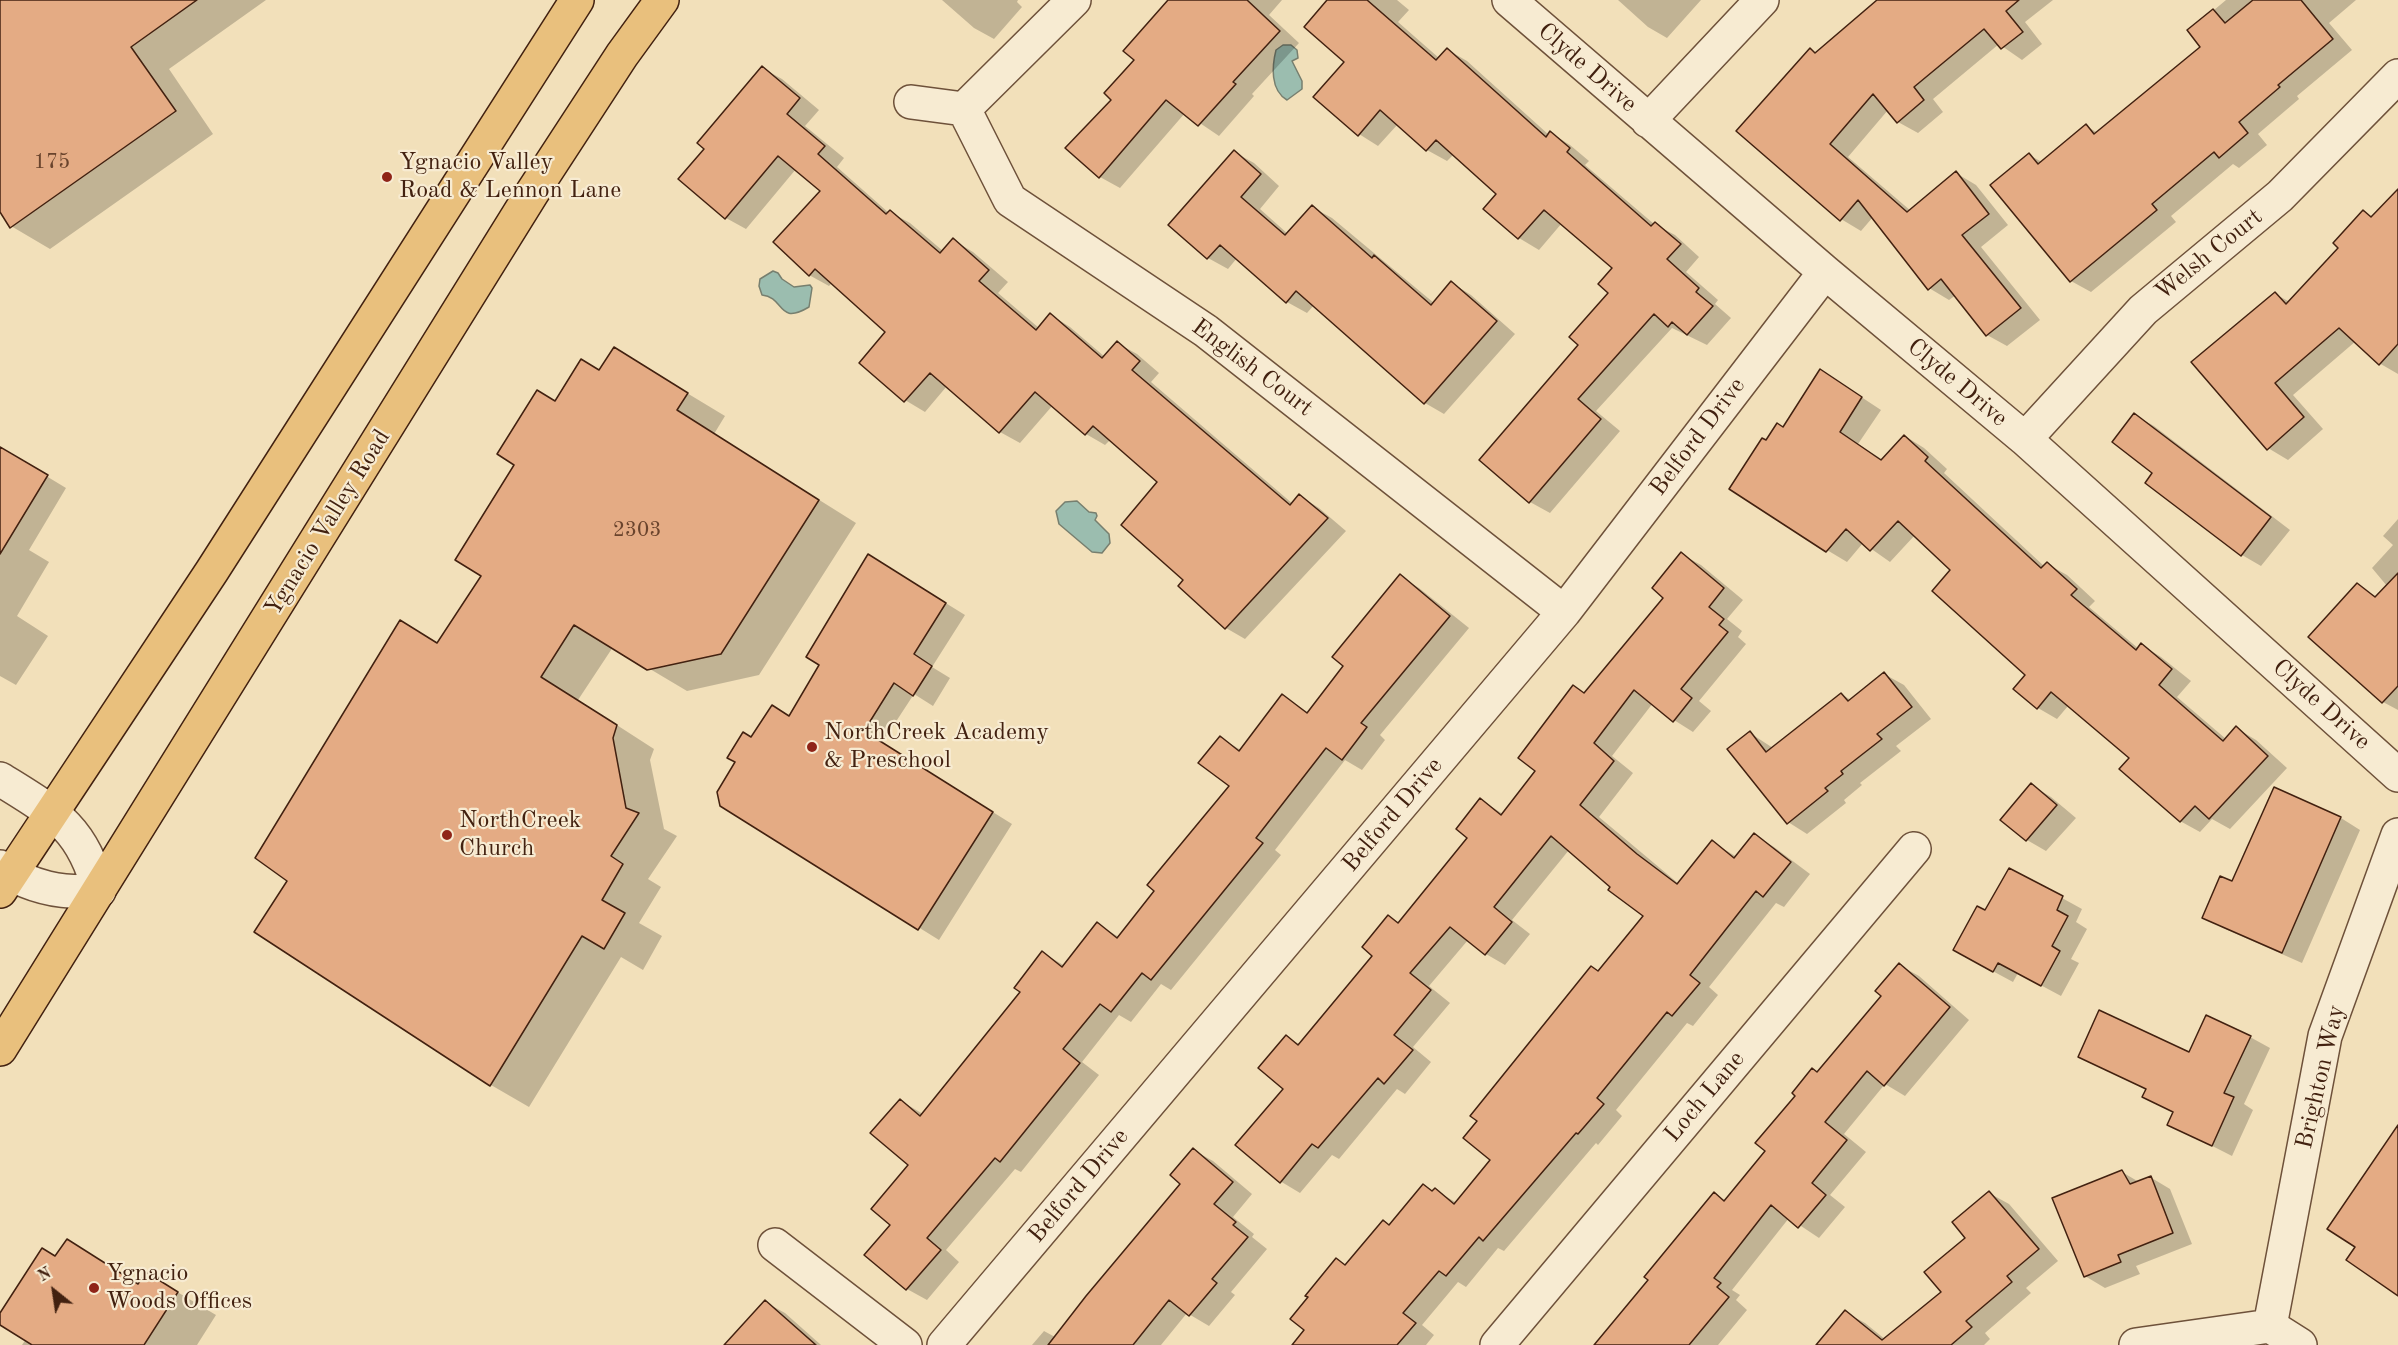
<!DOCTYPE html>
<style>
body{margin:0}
#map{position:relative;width:2398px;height:1345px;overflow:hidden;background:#f2e0ba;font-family:"Old Standard TT",serif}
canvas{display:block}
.north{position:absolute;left:24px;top:1261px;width:60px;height:60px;-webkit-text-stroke:4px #f7ebd2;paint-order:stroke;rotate:330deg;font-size:16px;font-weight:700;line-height:24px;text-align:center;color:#422110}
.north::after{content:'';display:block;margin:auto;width:21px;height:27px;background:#422110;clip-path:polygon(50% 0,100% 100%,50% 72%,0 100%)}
</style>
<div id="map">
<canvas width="2398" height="1345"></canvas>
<div class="north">N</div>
</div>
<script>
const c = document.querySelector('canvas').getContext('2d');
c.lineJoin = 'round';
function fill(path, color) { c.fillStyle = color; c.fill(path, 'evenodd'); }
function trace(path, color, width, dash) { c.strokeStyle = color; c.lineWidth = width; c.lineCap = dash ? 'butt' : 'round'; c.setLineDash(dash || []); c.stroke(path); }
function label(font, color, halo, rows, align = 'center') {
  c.font = font + ' "Old Standard TT",serif'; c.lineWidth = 4.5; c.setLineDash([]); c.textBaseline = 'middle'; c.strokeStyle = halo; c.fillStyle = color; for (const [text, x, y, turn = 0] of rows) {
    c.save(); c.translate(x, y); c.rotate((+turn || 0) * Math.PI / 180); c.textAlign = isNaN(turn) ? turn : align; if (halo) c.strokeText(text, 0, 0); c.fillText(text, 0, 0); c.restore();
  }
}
const water = new Path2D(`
 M1283,45H1291L1297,50L1298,58L1292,61L1302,81V89L1287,100C1270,90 1272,66 1276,50Z
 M773,271L778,273L782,279L794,287L810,285L812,288L809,307C777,326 785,297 762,295L759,286L760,279Z
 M1077,501L1089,512L1096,513L1097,516L1095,520L1109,534L1110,543L1102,553L1092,552L1059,524L1056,511L1065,502Z`);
fill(water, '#9bbdaf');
trace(water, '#777f6f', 1.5);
fill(new Path2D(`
 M0,0H266L169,69L213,134L50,249L11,226L0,210Z
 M942,0H1018L1017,2L1022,7L994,39L974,28Z
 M1171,0H1282L1269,15L1299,43L1252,94L1254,96L1219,136L1185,113L1120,188L1100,177L1113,100Z
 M1329,0H1397L1409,10L1398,22L1439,58L1448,50L1467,61L1549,135L1551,133L1570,145L1589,161L1585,165L1654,224L1675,235L1699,257L1686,272L1718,300L1715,304L1731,318L1707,345L1672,328L1596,411L1620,431L1550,513L1530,502L1580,345L1610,293L1614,268L1562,223L1539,250L1519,238L1485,209L1498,194L1454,154L1447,161L1427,150L1398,124L1378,146L1359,134L1346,62Z
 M1618,0H1701L1667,38L1648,27Z
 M1879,0H2053L2025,22L2042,44L2022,60L1999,44L1933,99L1943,112L1918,133L1898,122L1888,110L1848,157L1911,211L1956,173L1976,185L2008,225L1981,247L2040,320L2007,346L1987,335L1956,295L1949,300L1929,288L1873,217L1861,231L1841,219L1810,50L1816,54Z
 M2226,0H2356L2329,23L2352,50L2297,96L2299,99L2258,134L2267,145L2239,168L2233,164L2171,216L2176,222L2091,292L2071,281L2029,155L2042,162L2086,126L2098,133L2202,47L2189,31Z
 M762,68L782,79L819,110L805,126L844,158L837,167L889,213L890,212L910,223L943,251L953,240L973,252L1008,282L998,293L1039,328L1051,315L1070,327L1105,357L1117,343L1137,354L1159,373L1151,382L1293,504L1300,496L1319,508L1346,531L1245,639L1226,628L1185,580L1159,481L1111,439L1105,445L1086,434L1053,405L1020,443L1000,432L947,386L925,412L905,400L888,332L833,282L829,286L809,275L822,190L796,169L746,229L726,218L680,179L706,149Z
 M1234,152L1254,163L1279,186L1260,209L1288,234L1312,207L1332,218L1434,303L1452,283L1471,295L1515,334L1444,414L1425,403L1314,305L1307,313L1287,302L1237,258L1228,269L1208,258Z
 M2398,191V374L2379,363L2356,341L2293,395L2323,429L2288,460L2268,448L2275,294L2290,302L2340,248L2364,212L2373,217Z
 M614,349L725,416L714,434L856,523L759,675L687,691L613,647L578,700L654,749L650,760L664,829L677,836L648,879L661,887L639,923L662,936L643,970L621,957L529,1107L491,1085L256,932L483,576L556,402L600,371Z
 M1840,383L1881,410L1858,444L1883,460L1905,436L1924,448L1947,469L1944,473L2045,567L2047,564L2067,575L2095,601L2089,607L2139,649L2142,645L2161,657L2191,681L2177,697L2226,739L2236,728L2256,740L2287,768L2230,829L2212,819L2200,832L2180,821L2131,758L2068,706L2057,719L2038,708L2027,675L1952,570L1915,535L1890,562L1863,543L1847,562L1827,550L1766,442Z
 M2135,415L2154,426L2290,530L2261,566L2242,555L2154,473Z
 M0,448L66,488L29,550L49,562L17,616L48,636L16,685L0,676Z
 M2398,519V710L2383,702L2310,637L2357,585L2377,597L2387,586L2372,568L2393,545L2383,536Z
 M1681,554L1701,565L1743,600L1727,619L1742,631L1738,637L1746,644L1699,701L1711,711L1693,732L1674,720L1653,703L1612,756L1633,773L1599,817L1679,884L1712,842L1737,857L1754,835L1774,847L1810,874L1784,907L1776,903L1709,987L1718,995L1693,1026L1687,1023L1616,1110L1622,1116L1598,1145L1596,1143L1504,1251L1498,1248L1466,1287L1458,1282L1422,1325L1434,1335L1426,1345H1294L1306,1329L1346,1266L1435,1190L1457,1203L1492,1160L1600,972L1645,916L1569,850L1512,920L1530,934L1505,965L1486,954L1468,940L1429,986L1450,1003L1413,1047L1431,1062L1405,1094L1397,1089L1339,1159L1332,1155L1300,1193L1280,1181L1286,1037L1301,1045L1374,956L1389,917L1400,923L1469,838L1481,800L1503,814L1537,771L1586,694L1665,597Z
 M889,568L965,615L932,667L950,678L933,706L914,694L882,743L1012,824L939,940L722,805L752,739L790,717Z
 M1400,576L1419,588L1469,628L1380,735L1385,740L1362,770L1345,760L1275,850L1281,855L1171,990L1161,984L1131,1022L1119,1015L1082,1062L1099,1075L1021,1172L1015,1169L946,1250L959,1262L927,1300L907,1289L866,1255L892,1224L910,1165L901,1101L923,1114L1022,992L1043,953L1065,966L1097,924L1119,937L1156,890L1231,786L1220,738L1241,750L1283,696L1309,713L1345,666Z
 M1884,674L1904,685L1931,719L1896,746L1901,751L1860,783L1862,785L1844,800L1846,803L1807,834L1788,822L1750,733L1773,748L1841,694L1851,700Z
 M2031,785L2051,797L2076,818L2046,851L2027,840Z
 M2275,789L2341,818L2360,830L2302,963L2223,928L2203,917L2233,883Z
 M2062,898L2082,909L2076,922L2087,929L2071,959L2079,963L2061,996L2018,973L2013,982L1974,961Z
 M1899,965L1919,976L1969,1020L1905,1096L1885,1084L1844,1134L1866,1152L1830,1195L1845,1207L1819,1238L1789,1218L1732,1290L1740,1295L1736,1300L1747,1310L1718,1345H1596L1650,1280L1715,1194L1726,1201L1767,1151L1818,1073L1883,996Z
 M2250,1037L2270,1048L2244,1104L2253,1110L2232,1156L2169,1124L2174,1113L2144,1097L2147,1090L2079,1057L2189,1054Z
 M1193,1150L1213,1161L1252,1194L1233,1217L1254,1234L1252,1237L1267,1249L1231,1292L1235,1295L1209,1326L1187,1313L1161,1345H1032L1044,1331L1055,1337L1182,1183Z
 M2122,1172L2139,1182L2150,1177L2170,1189L2192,1244L2136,1266L2140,1274L2105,1288L2085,1276Z
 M1989,1193L2009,1204L2058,1261L2026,1288L2031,1293L1985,1333L1990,1339L1984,1345H1821L1845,1312L1865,1323L1886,1340L1943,1292Z
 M67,1241L140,1284L147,1274L216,1315L197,1345H22L26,1339L0,1323V1316L56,1258Z
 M765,1302L785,1313L821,1345H741Z`), '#0003');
const building = new Path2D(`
 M0,0H197L131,47L176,111L10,228L0,212Z
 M1168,0H1247L1280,31L1233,82L1236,84L1198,126L1166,100L1099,178L1065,148L1111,100L1104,93L1134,60L1123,51Z
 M1327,0H1367L1436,60L1447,48L1546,137L1550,131L1570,148L1567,152L1651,226L1655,222L1681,244L1667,259L1699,288L1696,292L1713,306L1687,335L1672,322L1668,327L1654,314L1578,399L1601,419L1529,503L1479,460L1578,345L1569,337L1608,293L1598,284L1612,268L1544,210L1518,239L1483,209L1496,194L1436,140L1426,151L1380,110L1358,136L1313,97L1344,62L1304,27Z
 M1877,0H2019L2006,11L2023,32L2001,49L1984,29L1914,87L1924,100L1897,123L1873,94L1830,144L1907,212L1956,171L1989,214L1962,235L2021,308L1986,336L1941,279L1928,290L1858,200L1840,221L1736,131L1810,48L1815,53Z
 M2253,0H2301L2333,39L2278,85L2280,87L2239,122L2248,133L2219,158L2214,152L2152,204L2157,210L2070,282L1990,185L2029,153L2038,164L2086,124L2094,134L2200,47L2187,30L2213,9L2225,23Z
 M762,66L800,98L787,114L825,146L818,154L886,214L890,210L940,253L953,238L989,270L979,281L1036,330L1050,313L1102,358L1117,341L1140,361L1132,370L1290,505L1299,494L1328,518L1225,629L1178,586L1183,580L1121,525L1157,482L1093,426L1085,435L1035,392L999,433L930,373L904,402L859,363L885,332L815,269L809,276L773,242L820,191L778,156L725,219L678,179L704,149L697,143Z
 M1234,150L1261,174L1241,197L1285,235L1312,205L1372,258L1374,255L1431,305L1451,281L1497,321L1424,404L1296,291L1286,303L1220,245L1207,259L1168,225Z
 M2398,189V344L2379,365L2339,328L2275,383L2304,417L2267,450L2191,362L2275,292L2286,304L2338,248L2333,243L2363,210L2371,217Z
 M614,347L688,393L677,410L819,500L721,654L647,670L574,625L541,677L617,725L613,738L626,808L639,813L611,856L623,864L602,900L625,913L604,949L582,936L490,1086L254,932L287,881L255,858L400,620L437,643L481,576L455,560L514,465L497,454L537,390L555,401L581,359L599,370Z
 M1820,369L1862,397L1840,432L1881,460L1904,435L1928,457L1925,461L2041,568L2047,562L2077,589L2071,595L2136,650L2141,643L2172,669L2159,685L2223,741L2236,726L2268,756L2209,819L2195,806L2180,822L2119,769L2129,758L2051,692L2037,709L2013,689L2025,675L1932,591L1950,570L1898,521L1870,551L1846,529L1826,552L1729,489L1762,438L1766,440L1777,423L1783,427Z
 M2134,413L2271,517L2241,556L2145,483L2152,473L2112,442Z
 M0,447L48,475L0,554Z
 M1681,552L1724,588L1709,607L1724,619L1719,625L1728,632L1681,689L1692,698L1673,722L1634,690L1594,743L1614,761L1580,805L1637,854L1677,884L1712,840L1734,858L1754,833L1791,862L1763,897L1756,891L1690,975L1700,983L1672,1016L1667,1012L1597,1098L1604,1104L1578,1134L1576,1133L1483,1241L1479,1237L1446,1276L1439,1271L1403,1313L1416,1323L1397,1345H1292L1304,1330L1290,1319L1308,1297L1305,1296L1336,1258L1345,1265L1383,1220L1389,1225L1423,1184L1432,1191L1435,1188L1454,1204L1490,1160L1463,1138L1477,1121L1470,1116L1591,966L1598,971L1643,916L1608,890L1610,887L1551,836L1494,907L1512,922L1485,955L1450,927L1410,973L1431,990L1394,1035L1413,1050L1384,1084L1378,1078L1318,1148L1312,1144L1280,1183L1235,1145L1283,1089L1258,1068L1286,1035L1298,1045L1372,956L1362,947L1388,915L1398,923L1467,838L1456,829L1480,798L1501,815L1535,771L1518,758L1573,685L1584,693L1663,598L1652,588Z
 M868,554L946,603L914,654L932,666L913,696L894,683L864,731L993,812L918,930L720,806L717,792L735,762L727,758L743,732L751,737L772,705L789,716L819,665L806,657Z
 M2398,573V686L2382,703L2308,637L2357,583L2375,597Z
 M1400,574L1450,616L1361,723L1367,727L1342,760L1326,748L1256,838L1263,843L1151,980L1142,973L1111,1012L1100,1004L1063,1049L1080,1063L1000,1162L995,1158L927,1238L941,1250L906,1290L864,1255L890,1225L871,1209L908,1165L870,1133L900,1099L920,1116L1020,992L1014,988L1042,951L1062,967L1097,922L1117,938L1154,891L1147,885L1229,786L1198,763L1220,736L1239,751L1282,694L1307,713L1343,666L1332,657Z
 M1884,672L1912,707L1877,734L1882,739L1841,771L1843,774L1825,788L1828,791L1787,824L1727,749L1750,731L1766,752L1841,693L1848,701Z
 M2031,783L2057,805L2026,841L2000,820Z
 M2274,787L2341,817L2282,953L2202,918L2220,876L2232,881Z
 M2009,868L2063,896L2057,910L2068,916L2052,946L2060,951L2041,986L1998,963L1993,972L1953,950L1977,906L1985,910Z
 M1899,963L1950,1007L1884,1086L1867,1071L1825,1122L1847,1140L1812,1183L1826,1195L1798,1228L1771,1205L1714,1278L1721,1283L1717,1287L1729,1297L1689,1345H1594L1648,1280L1644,1277L1714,1192L1724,1201L1765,1151L1755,1143L1795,1096L1792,1093L1812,1068L1817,1072L1881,996L1875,991Z
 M2099,1010L2189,1052L2206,1015L2251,1036L2224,1093L2234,1097L2212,1146L2167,1125L2173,1112L2142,1097L2146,1089L2078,1057Z
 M2398,1125V1296L2346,1260L2355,1247L2327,1229Z
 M1193,1148L1233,1182L1214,1204L1236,1222L1233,1225L1248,1237L1212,1279L1217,1283L1189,1316L1169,1300L1133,1345H1048L1086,1296L1180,1184L1170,1175Z
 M2122,1170L2130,1184L2151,1176L2173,1233L2118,1255L2121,1262L2084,1277L2052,1198Z
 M1989,1191L2039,1249L2007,1276L2012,1282L1966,1321L1972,1327L1951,1345H1816L1845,1310L1882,1340L1941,1292L1924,1272L1965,1238L1952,1222Z
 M67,1239L138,1284L146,1272L178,1292L144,1345H32L0,1325V1313L42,1248L55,1256Z
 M765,1300L816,1345H724Z`);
fill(building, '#e4ab84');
trace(building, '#422110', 1.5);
const minor = new Path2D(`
 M1074,0L964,109L1010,200L1206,331L1564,612
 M1509,0L1825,272L2025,439L2398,775
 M911,102L964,109
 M1648,121L1762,0
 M2025,439L2143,310L2280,196L2398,76
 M0,779C53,812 83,827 99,891C63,894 31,888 0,867
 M775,1245L905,1345
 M2270,1326L2325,1036L2398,835
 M944,1345L1564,612L1825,272
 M1497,1345L1914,849
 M2136,1345L2270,1326L2300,1345`);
const trunk = new Path2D(`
 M0,891L212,571L577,0
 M0,1049L532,193L622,55L662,0`);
trace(minor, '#6e513a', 36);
trace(trunk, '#422110', 36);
trace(minor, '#f7ebd2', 33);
trace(trunk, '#e9c07d', 33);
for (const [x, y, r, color] of [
 [387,177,6,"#8f2418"],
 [812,747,6,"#8f2418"],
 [447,835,6,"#8f2418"],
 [94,1288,6,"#8f2418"]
]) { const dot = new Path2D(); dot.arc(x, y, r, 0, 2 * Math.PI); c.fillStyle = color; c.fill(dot); trace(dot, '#f7ebd2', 2); }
label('21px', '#6a442d', null, [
 ["175",52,162],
 ["2303",637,530]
]);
label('24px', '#422110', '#f7ebd2', [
 ["Clyde Drive",1587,68,41],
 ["Welsh Court",2209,255,-39],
 ["English Court",1252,368,37],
 ["Clyde Drive",1957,383,40],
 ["Belford Drive",1698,437,-53],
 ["Ygnacio Valley Road",328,523,-58],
 ["Clyde Drive",2321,705,42],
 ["Belford Drive",1393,815,-50],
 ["Brighton Way",2321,1077,-77],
 ["Loch Lane",1705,1097,-50],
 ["Belford Drive",1079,1186,-50]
]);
label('24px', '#422110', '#f7ebd2', [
 ["Ygnacio Valley",399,163],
 ["Road & Lennon Lane",399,191],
 ["NorthCreek Academy",824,733],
 ["& Preschool",824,761],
 ["NorthCreek",459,821],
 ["Church",459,849],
 ["Ygnacio",106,1274],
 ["Woods Offices",106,1302]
], 'left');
</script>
